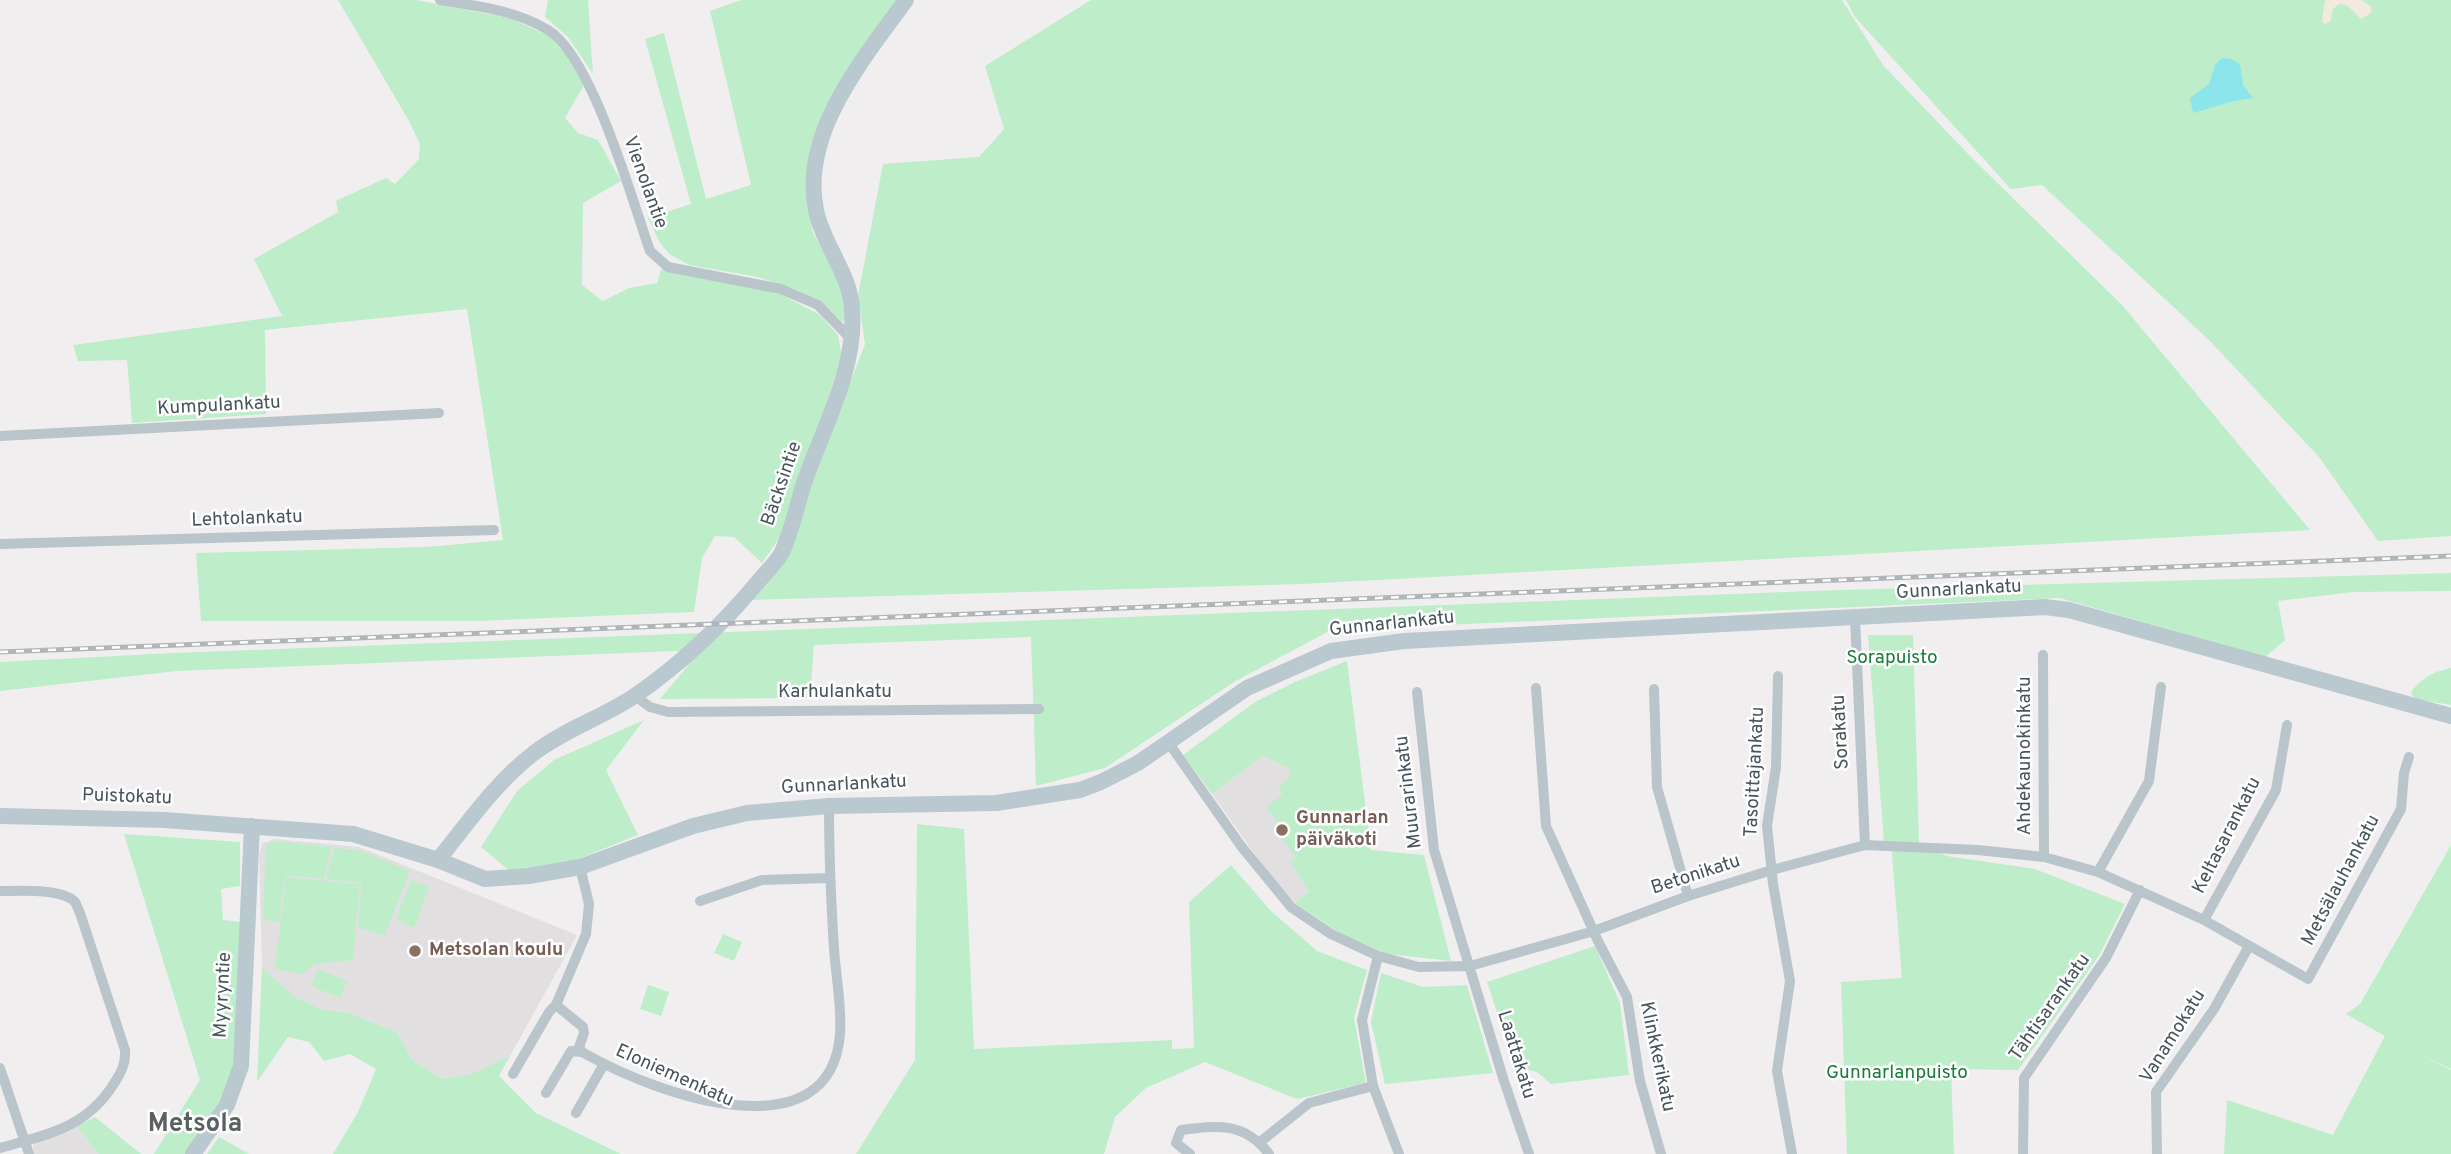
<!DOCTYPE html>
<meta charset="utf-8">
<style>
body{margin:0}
canvas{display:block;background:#f1eeef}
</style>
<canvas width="2451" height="1154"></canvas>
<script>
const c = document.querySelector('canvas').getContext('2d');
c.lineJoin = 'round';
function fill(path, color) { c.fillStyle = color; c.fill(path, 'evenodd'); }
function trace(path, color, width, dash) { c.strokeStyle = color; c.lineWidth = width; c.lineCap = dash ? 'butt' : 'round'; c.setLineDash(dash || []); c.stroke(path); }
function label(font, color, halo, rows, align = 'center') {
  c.font = font + ' Overpass,sans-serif'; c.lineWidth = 5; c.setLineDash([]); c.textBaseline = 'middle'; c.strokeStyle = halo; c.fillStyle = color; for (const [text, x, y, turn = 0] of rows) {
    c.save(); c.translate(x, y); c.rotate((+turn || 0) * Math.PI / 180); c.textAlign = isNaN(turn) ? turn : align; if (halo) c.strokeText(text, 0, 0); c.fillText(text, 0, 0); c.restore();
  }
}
fill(new Path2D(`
 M1263,756L1289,768L1318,883L1295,903L1269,874L1212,794Z
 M275,839L359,847L577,935L510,1056L472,1075L442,1079L412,1060L397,1032L349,1013L321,1009L295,997L262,967L259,855L262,843Z
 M77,1126L98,1154H33V1146L37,1141Z`), '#e2dfe0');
fill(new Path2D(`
 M338,0H416L510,18L549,36L568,57L584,85L565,118L578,133L598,140L621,181L583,203L582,285L603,301L629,288L657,283L662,267L781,294L820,315L838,335L842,358L780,537L762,563L734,537L715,536L702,558L694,612L476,621H201L196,553L426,547L503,540L467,309L265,330L266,414L132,423L127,360L78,361L73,345L282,316L254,259L338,212L336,201L386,178L395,184L419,159L420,144L409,121Z
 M548,0H588L593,74L568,37L545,17Z
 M741,0H898L818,128L806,192L813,233L839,278L847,323L841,321L826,306L799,291L758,277L689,265L669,254L660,243L648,218L691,204L645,39L664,33L706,199L751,185L710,11Z
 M1091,0H1842L1883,65L1971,157L2122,305L2310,530L1302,584L748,600L779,569L865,344L858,296L883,164L979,157L1004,129L985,66Z
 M1846,0H2451V536L2378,541L2319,457L2209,340L2042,185L2011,189L1855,17Z
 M2451,573V591L2353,592L2278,601L2285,640L2265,657L2060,598L1331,630L1234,682L1105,768L1036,786L1031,637L814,645L810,698L660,699L701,650L177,671L0,691V662L173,653L1839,590Z
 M1868,635H1913L1919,843H1914L1947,856L2035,869L2125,904L2100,954L2018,1070L1951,1069L1954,1154H1847L1841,982L1902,978L1891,842H1884Z
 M1347,661L1371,850L1424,855L1451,961L1387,954L1341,934L1295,903L1309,891L1290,862L1296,857L1278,832L1282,829L1266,807L1283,794L1278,787L1290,778L1289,768L1263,756L1212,794L1183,755L1255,702L1295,682Z
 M2451,668V705L2414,699L2411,692C2423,677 2433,672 2451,668Z
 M644,720L606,770L638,835L568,863L510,871L481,847L517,791L554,760Z
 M917,824L964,829L974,1049L1172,1040V1049L1194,1048L1189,902L1231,865L1270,910L1317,951L1367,970L1354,1018L1366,1083L1297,1099L1205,1062L1146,1088L1115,1117L1104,1154H856L915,1060Z
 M124,834L240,842V886L221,889L223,920L242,922L234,1066L214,1116L185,1154H154L200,1080Z
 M275,841L331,847L324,879L285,875L279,922L263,920L266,845Z
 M2451,845V1069L2414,1052L2451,1070V1154H2224L2227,1100L2333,1135L2385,1036L2346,1014L2360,1004Z
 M334,848L359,850L410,871L384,936L358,927L362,883L326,879Z
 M286,877L360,884L353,960L315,964L302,974L275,969Z
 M411,880L429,887L414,928L396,919Z
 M723,934L742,942L734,961L714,953Z
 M1595,946L1620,1003L1629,1075L1551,1084L1537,1072L1515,1067L1487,982Z
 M262,967L295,997L321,1009L349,1013L397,1032L412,1060L442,1079L472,1074L510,1056L499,1076L536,1113L621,1154H333L358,1112L376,1069L350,1054L324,1061L309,1042L288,1037L257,1082Z
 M318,969L347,981L340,998L311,986Z
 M1381,973L1423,987L1467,985L1493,1073L1385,1084L1371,1022Z
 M648,985L669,992L661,1016L640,1009Z
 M95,1117L141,1154H98L77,1126Z
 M219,1137L249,1154H207Z`), '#bdeec9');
fill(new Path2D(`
 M2325,0H2361L2371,6V13L2361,19L2347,5L2339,4L2333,9L2330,22L2324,24L2322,20Z`), '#f2e9df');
fill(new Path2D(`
 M2222,58L2231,59L2240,64L2243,85L2253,98L2234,101L2193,113L2190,98L2209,84L2215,65Z`), '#8be5ea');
trace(new Path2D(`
 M440,0C477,6 515,10 548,30C592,56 632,200 650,251L668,267L781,289L818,305L852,340
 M0,436L439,413
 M0,544L494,530
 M1855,617L1865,845
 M2043,655L2044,857
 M1778,676L1776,767L1767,826L1773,884L1790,981L1777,1071L1792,1154
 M1536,688L1546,826L1598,941L1627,997L1640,1081L1661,1154
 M1654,689L1657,787L1688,896
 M1417,692L1434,850L1504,1081L1529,1154
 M635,696L650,707L668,712L1039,709
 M1168,742L1241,846L1291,907L1331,934L1378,956L1419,967L1470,966L1594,931L1688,896L1772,870L1865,845L1978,850L2044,857L2098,872L2204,920L2308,979L2401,809L2404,773L2409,757
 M580,867L589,904L586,934L556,1005L583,1027L584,1033L579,1047L582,1052C662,1098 831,1154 840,1034C842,1006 836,977 834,949C831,901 829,854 829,806
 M2098,872L2149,781L2161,687
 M0,891C18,891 62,888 75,902C77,905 78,909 80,913L125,1050C126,1064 121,1073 113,1085C86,1128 46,1135 0,1148
 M700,901L762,880L829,878
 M2204,920L2276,790L2287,725
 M1378,956L1362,1020L1373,1086L1399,1154
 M0,1068L29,1154
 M513,1074L549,1012L556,1005
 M546,1093L571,1051L582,1052
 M576,1113L604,1064
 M1260,1142L1309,1103L1373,1086
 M1190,1154L1176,1143L1181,1130C1217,1125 1245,1122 1269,1154
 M2023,1154L2024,1078L2106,958L2140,890
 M2157,1154L2156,1092L2214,1009L2249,946`), '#bac5cb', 10);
trace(new Path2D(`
 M0,816L164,820L353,834L438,860L485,879L529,876L580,867L693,826L747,813L829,806L996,803L1080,790L1101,782L1138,763L1247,688L1331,651L1404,641L2045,607L2069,610L2451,716
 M438,860C468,823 496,782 534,753C565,729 604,717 636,695C682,663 722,625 757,583C764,574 775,564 781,554C792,532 797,505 804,483C823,428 857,368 852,309C850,273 823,245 816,210C800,133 864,58 906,0
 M193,1154L227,1105L241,1066L252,826`), '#bac8d0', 16);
const rail = new Path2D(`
 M0,652L2451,556`);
trace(rail, '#b0b5b8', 5);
trace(rail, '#fff', 2.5, [8]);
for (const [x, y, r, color] of [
 [1282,830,7,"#8d6e63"],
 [415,951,7,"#8d6e63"]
]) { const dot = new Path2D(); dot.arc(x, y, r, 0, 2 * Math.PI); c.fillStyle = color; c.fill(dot); trace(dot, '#fff', 2.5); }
label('19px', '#47555b', '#fff', [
 ["Vienolantie",644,183,70],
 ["Kumpulankatu",219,407,-3],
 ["Bäcksintie",783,484,-71],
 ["Lehtolankatu",247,520,-2],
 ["Gunnarlankatu",1959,591,-3],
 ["Gunnarlankatu",1392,625,-6],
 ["Karhulankatu",835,693],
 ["Sorakatu",1842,732,-93],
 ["Ahdekaunokinkatu",2026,756,-90],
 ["Tasoittajankatu",1756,772,-87],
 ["Gunnarlankatu",844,786,-3],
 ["Muurarinkatu",1410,792,-97],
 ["Puistokatu",127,798,2],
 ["Keltasarankatu",2228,836,-63],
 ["Betonikatu",1696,876,-18],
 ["Metsälauhankatu",2342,881,-62],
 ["Myyryntie",224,995,-87],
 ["Tähtisarankatu",2051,1008,-55],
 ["Vanamokatu",2174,1037,-58],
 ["Laattakatu",1515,1055,73],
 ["Klinkkerikatu",1656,1057,78],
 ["Eloniemenkatu",674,1077,24]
]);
label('19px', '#187c3b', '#fff', [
 ["Sorapuisto",1892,659],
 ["Gunnarlanpuisto",1897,1074]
]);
label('bold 19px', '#785e54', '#fff', [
 ["Gunnarlan",1296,819],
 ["päiväkoti",1296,841],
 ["Metsolan koulu",429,951]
], 'left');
label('bold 26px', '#5b6063', '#fff', [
 ["Metsola",195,1126]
]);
</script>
